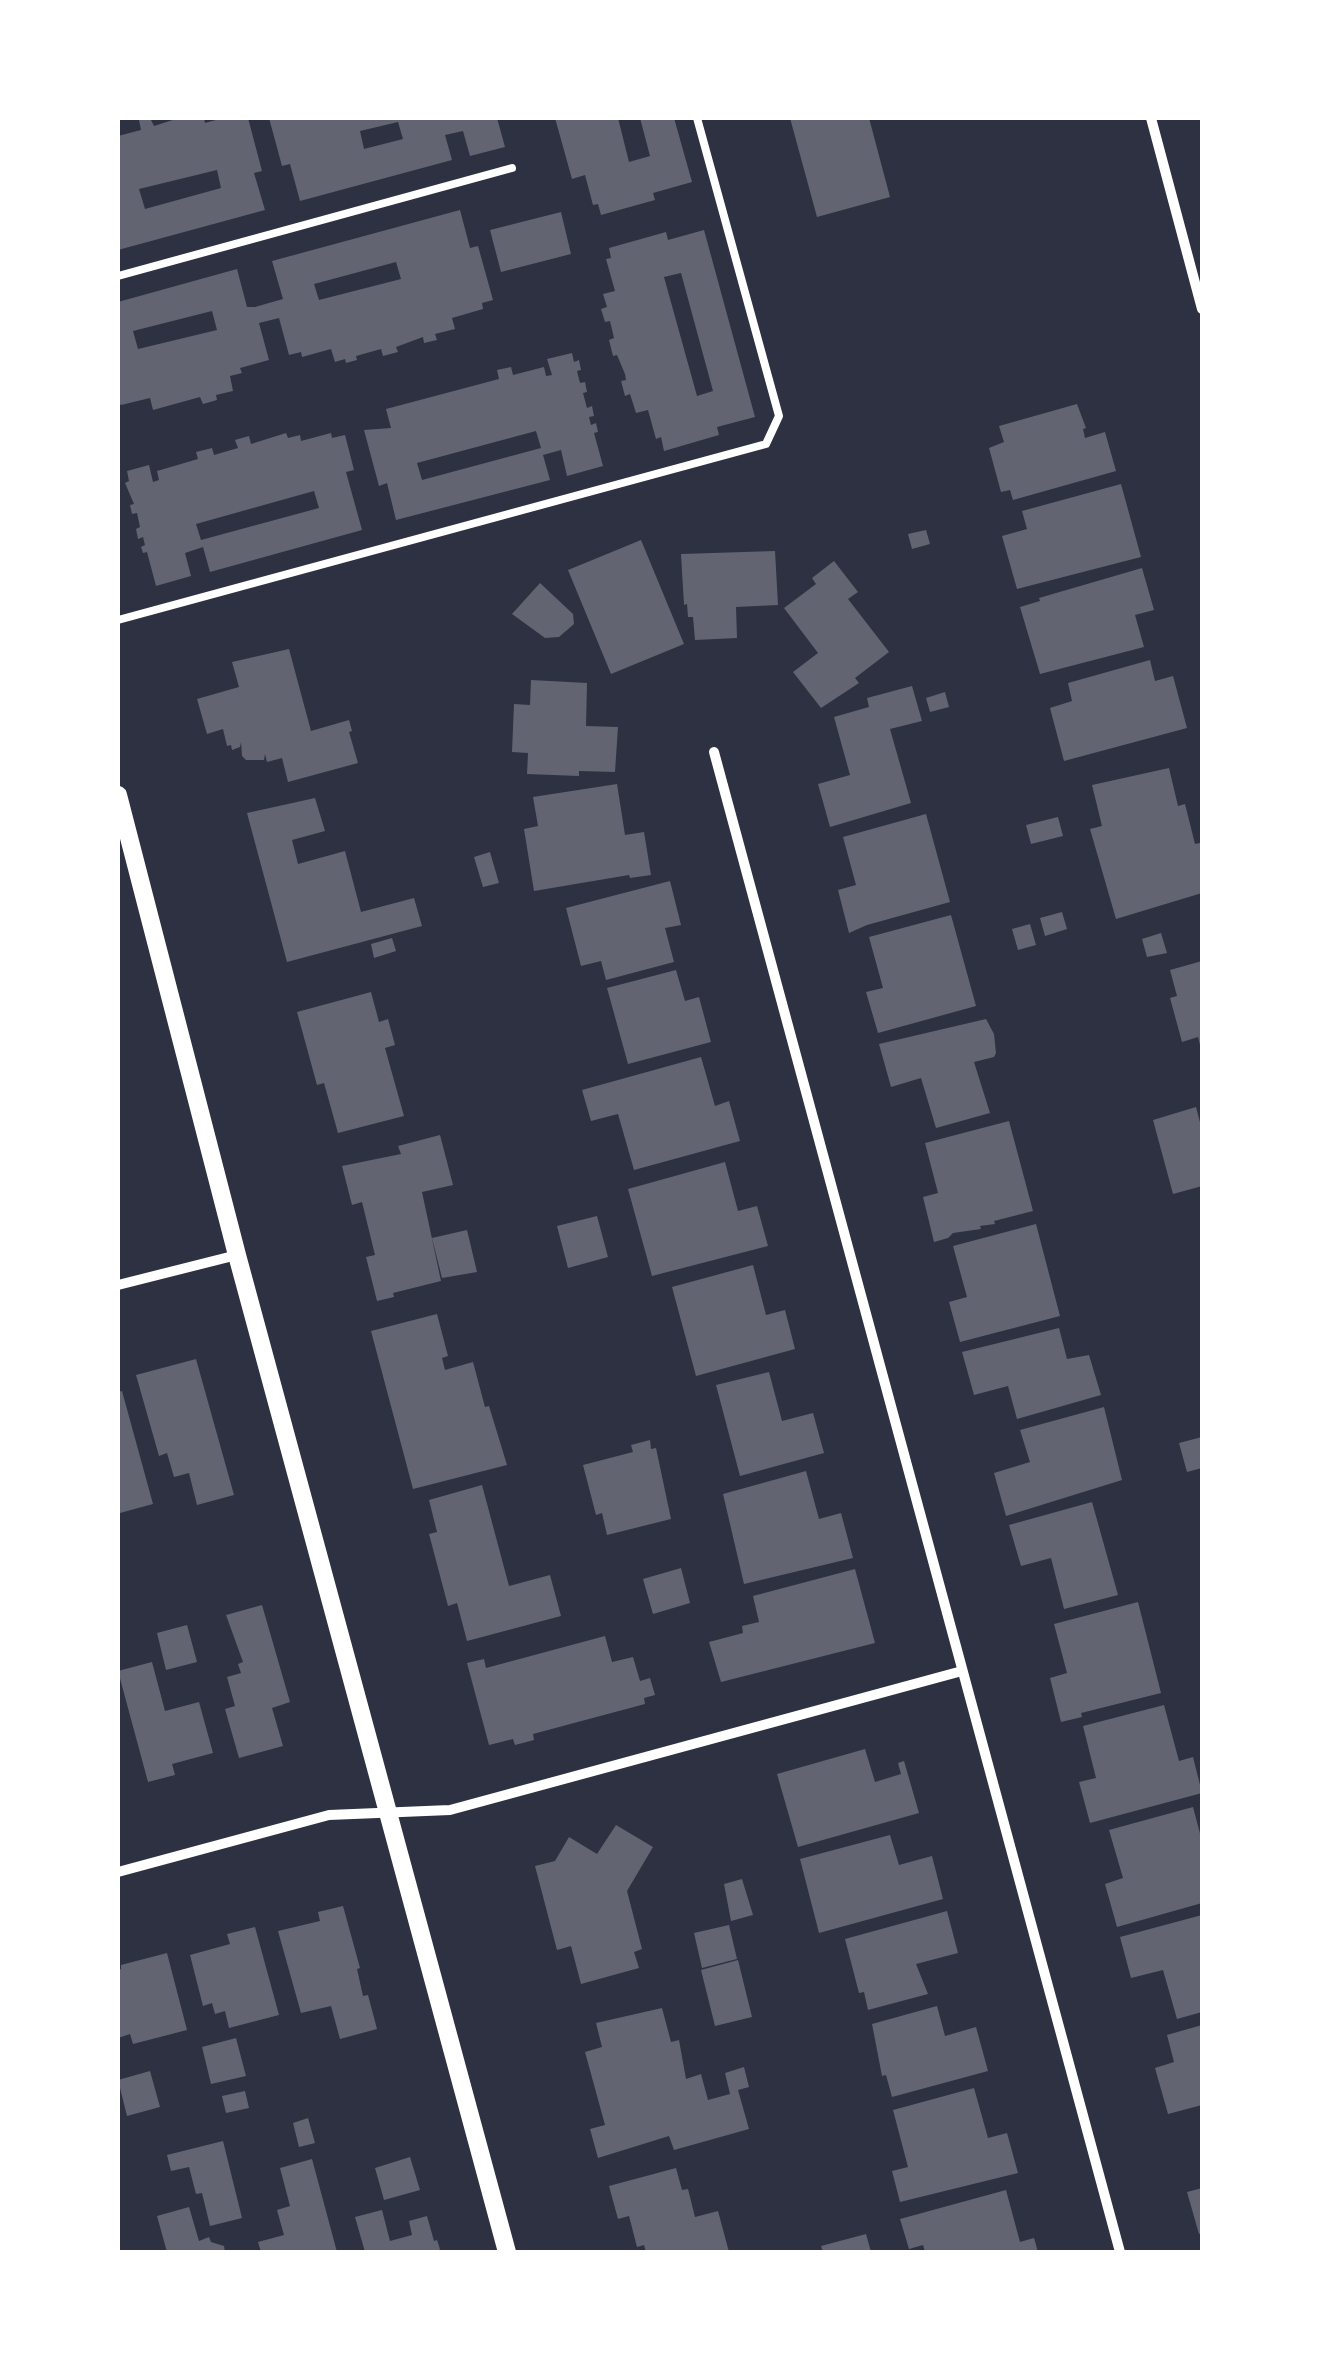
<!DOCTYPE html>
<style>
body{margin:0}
#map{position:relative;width:1320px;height:2370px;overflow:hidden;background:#2d3142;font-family:"Source Serif 4",serif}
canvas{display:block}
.frame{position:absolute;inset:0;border:120px solid #fff;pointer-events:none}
</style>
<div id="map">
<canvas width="1320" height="2370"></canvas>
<div class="frame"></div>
</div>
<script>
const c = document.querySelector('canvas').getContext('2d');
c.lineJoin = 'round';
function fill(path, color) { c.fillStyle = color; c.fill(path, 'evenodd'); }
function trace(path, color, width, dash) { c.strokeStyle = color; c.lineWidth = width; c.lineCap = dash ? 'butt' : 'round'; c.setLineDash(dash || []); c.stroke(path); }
fill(new Path2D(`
 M150,118L154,126L179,118H204L205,123L223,118H248L262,171L254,173L265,210L118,250V136L141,130L139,120ZM217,170L221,188L145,209L139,189Z
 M269,118H497L505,147L470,156L463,131L445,135L452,160L300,201L290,164L282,166ZM398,122L403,139L364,149L360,131Z
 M555,118H618L629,162L650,156L640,118H674L692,182L653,193L655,200L601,215L598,204L593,205L585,175L572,179Z
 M790,118H869L890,197L817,217Z
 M460,210L470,248L478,246L493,300L482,303L483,309L452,318L455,329L435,334L437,340L424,343L423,337L396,347L398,352L383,356L381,349L356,356L357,360L346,363L345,359L335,362L331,349L302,357L301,352L289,355L279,318L259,323L269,360L240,368L242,373L230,376L233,391L216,395L217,400L203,404L200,397L153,410L150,398L121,405L118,402V302L237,269L247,307H255L283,299L272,261ZM396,262L401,279L319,300L314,284ZM212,311L217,330L138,349L133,331Z
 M561,212L571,254L501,272L490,230Z
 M704,230L755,417L717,427L719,435L664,451L661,437L656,439L648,410L636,413L630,394L625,396L621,381L626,380L625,374L617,355L613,356L609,340L614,338L610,321L605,322L601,309L607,307L603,294L615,291L606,259L611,258L609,248L666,232L668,240ZM681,273L713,391L697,396L664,277Z
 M572,353L574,362L579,360L581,370L577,371L580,383L585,382L587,392L583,393L587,408L592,406L594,416L589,417L591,425L596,423L598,432L594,433L603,466L567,476L561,450L543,455L550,480L396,520L387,483L379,486L364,430L391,428L386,409L499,379L497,370L511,367L513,375L544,367L546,376L552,375L547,359ZM536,431L541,448L422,480L417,463Z
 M1077,404L1086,428L1083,429L1085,438L1105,432L1116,471L1013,500L1010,490L1001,492L989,448L1004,442L999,426Z
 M286,433L288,438L300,435L301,441L331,433L332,438L345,435L354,470L346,472L362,530L210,572L203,547L185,553L191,576L156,586L147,552L143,553L141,547L145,545L143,537L138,539L136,529L140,527L137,513L132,514L130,505L134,504L125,483L129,481L127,471L149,465L153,482L159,480L157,471L198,459L196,452L212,448L214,455L238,448L235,440L249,436L251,444ZM314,491L319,508L201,540L196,524Z
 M1121,484L1141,557L1017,589L1002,536L1027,529L1022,511Z
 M926,530L930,544L912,549L908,534Z
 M641,540L684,644L611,674L568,570Z
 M775,551L778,605L736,607L737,638L695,640L693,617H688L687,604L684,605L681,554Z
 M834,561L858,592L848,599L889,652L855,678L859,683L821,708L793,672L818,653L784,608L816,584L812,578Z
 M1142,568L1154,610L1135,615L1144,647L1040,674L1020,607L1040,601L1039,598Z
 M540,583L573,614L574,624L559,637L545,638L512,614Z
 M289,649L311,731L349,720L352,731L349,732L358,763L288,782L282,758L267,762L265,754L264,760H246L242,756L241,742L240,747L232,750L231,745L227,746L223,729L207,734L197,699L239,687L232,662Z
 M1150,660L1155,681L1173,676L1187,728L1064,761L1050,708L1072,701L1068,683Z
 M531,680L587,683L586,726L618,727L615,772L579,771V776L527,774L528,753L512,752L514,704L530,705Z
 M912,686L922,721L890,729L911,803L830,827L818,784L850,775L834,717L869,707L867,698Z
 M945,692L949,707L930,712L926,698Z
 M1169,768L1178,806L1185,804L1195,844L1200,843L1202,893L1116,919L1090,829L1102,826L1092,785Z
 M617,784L625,835L644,832L651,875L630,878L629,875L534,891L524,829L538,826L533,797Z
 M315,798L325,831L292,840L298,864L345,851L361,912L414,898L422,926L287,962L247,813Z
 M926,814L950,902L867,925L849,933L838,890L856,885L843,837Z
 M1058,817L1063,836L1031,844L1026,825Z
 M490,852L499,883L483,887L474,857Z
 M670,881L681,925L665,928L674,962L606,980L601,961L581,966L566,908Z
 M1062,912L1067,929L1045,936L1040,918Z
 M951,915L976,1006L878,1033L866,992L883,988L869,937Z
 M1030,924L1036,945L1018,950L1012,929Z
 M1161,933L1167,953L1147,957L1142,939Z
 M392,938L396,951L374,958L371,944Z
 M1202,961V1049H1201L1198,1037L1182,1042L1170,998L1177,996L1170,970Z
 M676,970L685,1001L699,997L711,1042L628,1064L607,988Z
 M371,992L379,1022L388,1019L395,1045L385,1048L404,1116L338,1133L324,1083L317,1085L297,1012Z
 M986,1019L994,1034L996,1053L994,1057L974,1062L990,1113L936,1128L921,1078L891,1087L879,1044Z
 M701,1057L715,1106L729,1101L740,1141L634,1170L618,1114L591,1121L582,1090Z
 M1196,1107L1202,1130V1186L1173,1194L1153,1120Z
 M1009,1121L1033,1211L994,1221L995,1224L980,1226L981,1229L953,1233L948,1238L934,1242L923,1197L938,1193L925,1143Z
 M440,1135L453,1185L422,1192L441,1281L393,1293L394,1297L377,1301L366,1257L375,1255L362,1202L352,1205L342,1166L401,1154L398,1146Z
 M725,1162L738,1211L757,1206L768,1246L652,1276L628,1189Z
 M597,1216L608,1257L568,1268L557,1226Z
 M1036,1224L1060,1316L960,1342L949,1302L967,1297L953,1246Z
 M467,1230L477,1272L442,1278L432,1238Z
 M753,1265L766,1315L785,1310L795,1349L696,1376L672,1287Z
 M437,1314L448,1356L442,1358L445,1370L473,1362L485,1407L489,1406L507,1465L413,1489L371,1331Z
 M1059,1328L1067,1359L1089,1355L1101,1395L1017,1419L1008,1386L974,1395L962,1352Z
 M196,1359L234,1495L197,1505L189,1473L174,1477L167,1453L159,1456L136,1375Z
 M769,1372L782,1421L813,1413L824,1453L740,1476L716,1385Z
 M122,1391L153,1504L120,1513L118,1392Z
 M1104,1407L1122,1480L1006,1516L994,1473L1030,1462L1020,1430Z
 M1202,1437V1468L1187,1472L1179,1443Z
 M650,1440L651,1449L656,1448L671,1519L607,1535L602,1513L596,1515L583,1465L633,1452L631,1445Z
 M806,1471L819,1519L841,1513L853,1558L744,1584L723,1494Z
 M482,1485L509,1586L550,1575L561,1616L467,1641L457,1603L448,1606L429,1534L437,1532L429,1500Z
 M1092,1502L1118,1595L1064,1609L1051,1558L1021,1566L1009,1525Z
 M681,1568L690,1603L653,1614L643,1579Z
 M855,1569L875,1643L721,1682L709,1642L743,1633L742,1626L759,1622L753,1596Z
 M1138,1602L1161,1693L1081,1713L1082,1717L1061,1722L1050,1678L1067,1673L1054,1624Z
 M262,1605L290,1702L272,1708L283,1746L239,1758L225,1709L235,1706L227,1677L241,1673L238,1664L243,1662L226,1615Z
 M187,1625L197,1662L166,1670L157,1633Z
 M605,1636L612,1662L633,1657L640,1681L650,1678L655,1695L644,1698L645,1704L533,1734L534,1740L515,1745L513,1739L489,1745L467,1663L484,1659L486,1668Z
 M152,1662L165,1711L199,1702L213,1753L172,1764L175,1775L148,1782L118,1671Z
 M1164,1705L1179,1761L1193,1757L1202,1793L1090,1823L1079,1782L1096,1778L1083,1726Z
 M865,1749L875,1782L901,1774L898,1763L904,1761L919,1813L798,1847L777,1774Z
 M1193,1807L1202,1841V1903L1117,1927L1105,1884L1123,1878L1109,1830Z
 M616,1825L653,1847L627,1891L642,1949L634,1952L639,1968L581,1984L571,1946L557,1950L535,1866L555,1861L569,1837L597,1854Z
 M890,1835L899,1865L932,1856L943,1899L819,1933L800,1859Z
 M742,1879L753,1915L731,1921L724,1884Z
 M343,1906L360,1968L357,1969L363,1996L368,1995L377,2029L340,2039L331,2006L301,2013L278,1931L320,1921L318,1912Z
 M947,1911L958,1953L916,1964L928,1994L868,2010L864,1992L859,1993L845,1939Z
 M1202,1915V2012L1177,2019L1163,1970L1131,1978L1120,1937Z
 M729,1925L737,1959L702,1968L694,1933Z
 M255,1927L279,2015L229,2028L225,2011L215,2014L212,2003L203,2006L190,1955L230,1944L227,1934Z
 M167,1953L187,2030L133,2044L130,2034L118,2038V1970L121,1969V1965Z
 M738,1960L752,2017L715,2026L701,1970Z
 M937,2006L945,2036L976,2027L988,2071L892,2097L886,2075L882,2076L872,2024Z
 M662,2008L671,2042L679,2040L686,2079L701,2074L708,2100L730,2094L725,2073L744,2067L749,2087L738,2090L749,2129L674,2150L669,2136L598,2158L590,2129L605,2125L585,2052L602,2047L596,2023Z
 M1202,2025V2105L1168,2114L1155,2068L1174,2062L1167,2035Z
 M236,2038L246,2076L211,2084L202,2047Z
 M150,2071L160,2107L127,2116L118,2080Z
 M974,2088L988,2138L1007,2133L1018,2173L900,2202L892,2171L908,2167L893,2110Z
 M245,2091L249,2108L226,2113L222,2096Z
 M308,2118L315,2143L299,2147L293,2123Z
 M223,2141L242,2218L210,2226L202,2193L196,2194L189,2167L171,2171L167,2155Z
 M410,2157L420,2190L384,2200L375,2168Z
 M312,2159L337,2252H261L258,2242L284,2235L277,2210L290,2206L280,2168Z
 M676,2168L682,2190L688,2189L695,2217L718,2211L729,2252H646L644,2245L637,2247L629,2216L618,2219L609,2186Z
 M1202,2188V2233L1199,2234L1187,2192Z
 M1006,2190L1020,2242L1034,2238L1038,2252H925L923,2245L909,2249L900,2219Z
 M189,2207L199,2241L209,2237L211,2242L224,2246L225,2252H167L157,2216Z
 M382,2210L390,2241L412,2235L409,2221L427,2216L434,2241L437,2240L440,2249L437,2252H365L355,2217Z
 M866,2234L871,2252H823L821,2246Z`), '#626471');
trace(new Path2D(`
 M118,276L512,168
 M118,620L766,444L779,416L697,118`), '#fff', 8);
trace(new Path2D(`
 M1151,118L1202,309
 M714,752L1120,2252
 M118,1285L237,1255
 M118,1872L329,1815L450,1810L962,1671`), '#fff', 10);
trace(new Path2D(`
 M118,795L237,1255L507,2252`), '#fff', 18);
</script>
